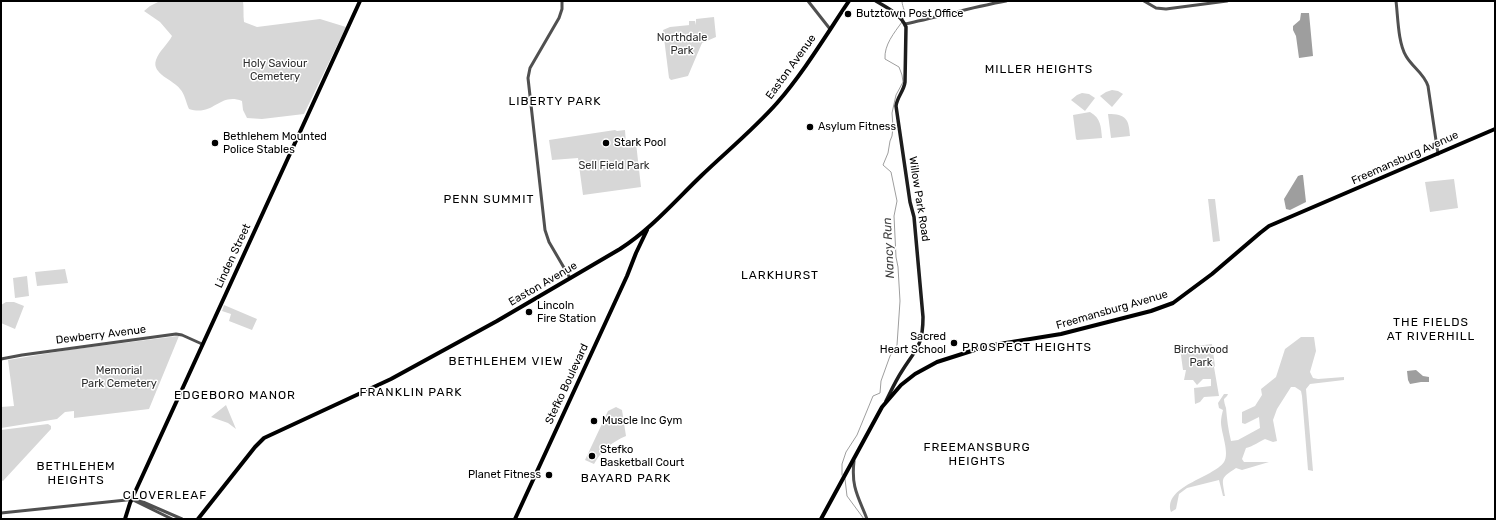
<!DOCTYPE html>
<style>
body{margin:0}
#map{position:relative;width:1496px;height:520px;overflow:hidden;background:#fff;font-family:Rubik,sans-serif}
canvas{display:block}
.frame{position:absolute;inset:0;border:2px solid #000;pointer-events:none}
</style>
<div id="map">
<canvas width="1496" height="520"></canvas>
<div class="frame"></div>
</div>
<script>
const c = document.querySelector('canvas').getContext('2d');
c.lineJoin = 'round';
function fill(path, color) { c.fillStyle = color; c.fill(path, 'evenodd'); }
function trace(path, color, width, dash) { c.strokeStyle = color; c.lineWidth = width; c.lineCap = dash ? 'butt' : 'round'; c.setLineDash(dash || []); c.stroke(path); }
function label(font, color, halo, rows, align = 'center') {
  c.font = font + ' Rubik,sans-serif'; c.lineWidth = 3; c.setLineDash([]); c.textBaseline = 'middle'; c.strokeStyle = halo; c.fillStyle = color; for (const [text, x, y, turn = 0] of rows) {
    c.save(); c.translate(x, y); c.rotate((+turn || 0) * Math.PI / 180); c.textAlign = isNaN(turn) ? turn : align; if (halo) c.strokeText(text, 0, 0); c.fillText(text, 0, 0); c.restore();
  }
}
fill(new Path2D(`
 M160,1H243C244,8 243,15 244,22L257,27L320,19L346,27L304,114L262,119L247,118L243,110L242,101C219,92 214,117 189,109C186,103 185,94 180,89C174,80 151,74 156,60C159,51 168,44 172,36L160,22L144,11L150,6Z
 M714,17L716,37L702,43L688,76L671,80L669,78L663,30L670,27L690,25H689V21H695L696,25V19Z
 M1112,90L1118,91L1123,94L1112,107L1100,96L1106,92Z
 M1082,93L1089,94L1095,98L1085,111L1071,100L1077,95Z
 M1090,112C1101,118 1101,127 1102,138L1077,140L1076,139L1073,115Z
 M1108,114C1126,114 1129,119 1130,136L1111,138Z
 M615,130L617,131L625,130L626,144L636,143L641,187L583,195L578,158L552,160L549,140Z
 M1454,179L1458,208L1430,212L1425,182Z
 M1208,199H1215L1220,241L1213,242Z
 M65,269L68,283L37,286L35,272Z
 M27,276L29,296L15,298L13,278Z
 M6,302H14L24,306L15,329L1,323V305Z
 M224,305L257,319L252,330L229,321L231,314L222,311Z
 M178,336H179L149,409L74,418V411L65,412L57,419L1,428V407L14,406L8,360L68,350Z
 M1301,337H1314L1316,351L1310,372L1313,378L1318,379L1344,377V380L1310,384L1306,389L1313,471L1308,470L1302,396L1301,391L1295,387H1291L1277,409L1273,420L1277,441L1273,442L1265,439C1258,442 1254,446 1246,448L1242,459L1244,462H1269L1242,470L1236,468C1220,479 1222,477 1225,496H1223L1219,480L1187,488L1179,494L1176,509L1171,512C1163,486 1213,478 1224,462C1230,453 1221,433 1221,422C1221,418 1222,414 1223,410L1219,408L1218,403L1224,394H1228L1227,396L1224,399C1224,402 1225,405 1226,408C1227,419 1228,429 1231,441L1238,440L1260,428L1259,417L1245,424L1242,423V412L1255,406L1262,395L1261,389L1276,377L1285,349Z
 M1212,344L1215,366L1214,367L1219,396L1204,397L1200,402L1195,404L1194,388L1211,386V379H1203L1197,385L1193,380H1184L1186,370H1183L1180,348Z
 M226,405L236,429L228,423L211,417Z
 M616,407L622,410L626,436C612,442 602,450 594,464L585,460L608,411Z
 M48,424L51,426V429L3,481L1,480V430Z`), '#d7d7d7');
fill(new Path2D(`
 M1301,13H1309L1313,56L1299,58L1296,36L1293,30V26L1300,20Z
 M1301,175H1303L1306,202L1290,210L1286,209L1284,199L1298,176Z
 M1416,370L1423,376L1429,377V382H1421L1410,384L1408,380L1407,371Z`), '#9e9e9e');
trace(new Path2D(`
 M902,1C902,8 907,11 903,19
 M842,475V464L846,452L857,435L873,396L880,393L881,381L890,356L897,345L900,301L898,267L896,257L894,216L897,201L891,172L883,165L888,153L890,141L892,136L893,127L892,113L896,95L903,82L902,75L899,67L885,59C884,45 894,33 902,22
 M845,479L847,496L864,519`), '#9e9e9e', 1);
trace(new Path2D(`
 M562,1V9L559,18L530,68L528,78L545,230L549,242L570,278
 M808,1L830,29
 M1144,1L1156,8L1166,9L1227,1
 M1396,1C1398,17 1398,43 1406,56C1412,67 1424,73 1428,86L1438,154
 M905,24C939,17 972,7 1006,1
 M1,359L22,355L176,334L182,335L202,344
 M854,461C851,487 858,496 867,519
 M133,500L172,519
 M1,513L136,499L182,519`), '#505050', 3);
trace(new Path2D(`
 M876,1C887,8 901,14 906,27L905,82C904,91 897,97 896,106L910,202L914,217L923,317C923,346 916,349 902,371C896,380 891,391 886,401`), '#1d1d1d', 3.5);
trace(new Path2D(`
 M125,519L130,503L360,1
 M198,519L255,447L264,438L391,379L497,321L620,249C651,229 674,202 701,176C726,152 754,129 777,103C804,72 826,35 849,1
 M515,519L627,276L636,253L647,230
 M821,519L882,407L901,385L915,374L937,362L987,346L1061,334L1151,311L1173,303L1212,274L1260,233L1269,226L1495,129`), '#000', 4);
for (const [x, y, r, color] of [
 [848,14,4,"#000"],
 [810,127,4,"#000"],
 [215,143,4,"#000"],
 [606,143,4,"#000"],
 [529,312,4,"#000"],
 [954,343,4,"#000"],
 [594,421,4,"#000"],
 [592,456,4,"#000"],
 [549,475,4,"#000"]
]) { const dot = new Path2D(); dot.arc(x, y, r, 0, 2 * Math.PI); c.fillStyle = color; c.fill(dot); trace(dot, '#fff', 1.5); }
label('11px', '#000', '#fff', [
 ["Butztown Post Office",856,14],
 ["Asylum Fitness",818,127],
 ["Bethlehem Mounted",223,137],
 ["Police Stables",223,150],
 ["Stark Pool",614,143],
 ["Lincoln",537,306],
 ["Fire Station",537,319],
 ["Sacred",946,337,"right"],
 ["Heart School",946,350,"right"],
 ["Muscle Inc Gym",602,421],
 ["Stefko",600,450],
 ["Basketball Court",600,463],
 ["Planet Fitness",541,475,"right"]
], 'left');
label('11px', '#2e2e2e', '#fff', [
 ["Northdale",682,38],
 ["Park",682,51],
 ["Holy Saviour",275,64],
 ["Cemetery",275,77],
 ["Sell Field Park",614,166],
 ["Birchwood",1201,350],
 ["Park",1201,363],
 ["Memorial",119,371],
 ["Park Cemetery",119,384]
]);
label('11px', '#000', '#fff', [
 ["Easton Avenue",791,67,-54],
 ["Freemansburg Avenue",1405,158,-24],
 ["Willow Park Road",919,199,81],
 ["Linden Street",233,256,-65],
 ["Easton Avenue",543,284,-30],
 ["Freemansburg Avenue",1112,310,-16],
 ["Dewberry Avenue",101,335,-7],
 ["Stefko Boulevard",567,384,-65]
]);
c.letterSpacing = '1px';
label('12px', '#000', '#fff', [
 ["MILLER HEIGHTS",1039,70],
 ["LIBERTY PARK",555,102],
 ["PENN SUMMIT",489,200],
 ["LARKHURST",780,276],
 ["THE FIELDS",1431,323],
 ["AT RIVERHILL",1431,337],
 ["PROSPECT HEIGHTS",1027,348],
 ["BETHLEHEM VIEW",506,362],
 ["FRANKLIN PARK",411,393],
 ["EDGEBORO MANOR",235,396],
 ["FREEMANSBURG",977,448],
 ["HEIGHTS",977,462],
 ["BETHLEHEM",76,467],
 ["HEIGHTS",76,481],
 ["BAYARD PARK",626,479],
 ["CLOVERLEAF",165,496]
]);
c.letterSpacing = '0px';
label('italic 12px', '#3f3f3f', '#fff', [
 ["Nancy Run",889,248,-93]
]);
</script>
